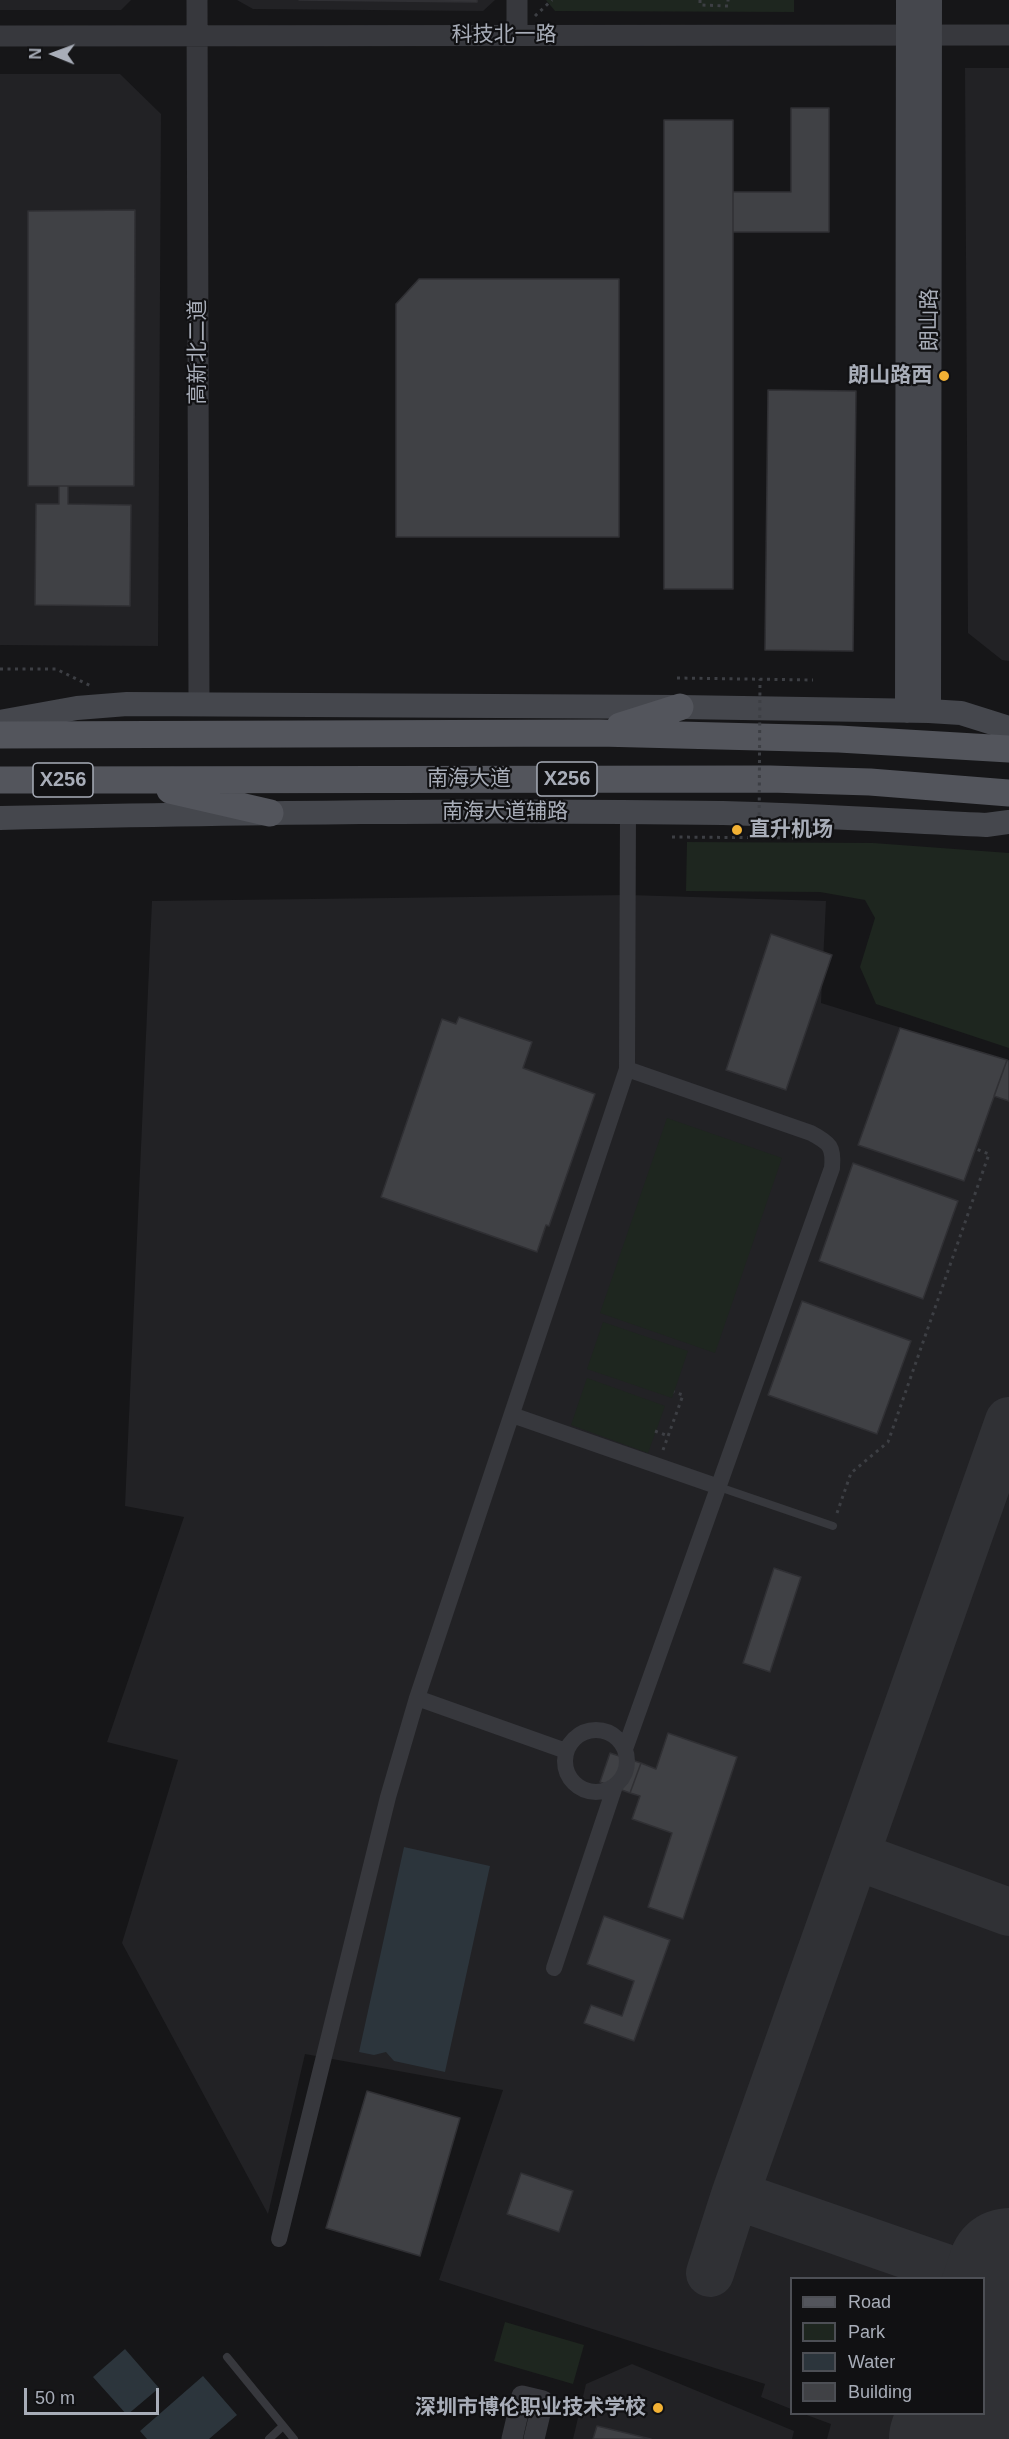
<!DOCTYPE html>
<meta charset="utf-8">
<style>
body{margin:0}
#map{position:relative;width:1009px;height:2439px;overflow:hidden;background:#161618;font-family:Helvetica,sans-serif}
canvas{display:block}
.legend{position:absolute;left:790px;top:2277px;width:195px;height:138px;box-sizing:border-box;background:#111113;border:2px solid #4d4f55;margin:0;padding:8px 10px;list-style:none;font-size:18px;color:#a8adb8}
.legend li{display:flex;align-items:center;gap:12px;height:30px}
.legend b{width:30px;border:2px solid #4d4f55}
.north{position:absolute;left:24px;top:24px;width:60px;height:60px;-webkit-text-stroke:4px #111113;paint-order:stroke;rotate:271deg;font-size:16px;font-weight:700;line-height:24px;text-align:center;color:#a8adb8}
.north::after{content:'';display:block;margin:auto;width:21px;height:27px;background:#a8adb8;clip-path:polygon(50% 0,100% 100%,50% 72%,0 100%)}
.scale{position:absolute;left:24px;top:2388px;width:135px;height:27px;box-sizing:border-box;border:3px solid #a8adb8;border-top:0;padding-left:8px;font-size:18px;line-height:21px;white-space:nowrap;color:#a8adb8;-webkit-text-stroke:4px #111113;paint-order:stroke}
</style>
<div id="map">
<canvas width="1009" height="2439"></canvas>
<ul class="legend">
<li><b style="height:8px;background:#53555c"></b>Road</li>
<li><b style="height:16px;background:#1e261f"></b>Park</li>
<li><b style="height:16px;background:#2c353c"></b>Water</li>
<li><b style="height:16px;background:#404145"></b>Building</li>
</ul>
<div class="north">N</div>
<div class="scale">50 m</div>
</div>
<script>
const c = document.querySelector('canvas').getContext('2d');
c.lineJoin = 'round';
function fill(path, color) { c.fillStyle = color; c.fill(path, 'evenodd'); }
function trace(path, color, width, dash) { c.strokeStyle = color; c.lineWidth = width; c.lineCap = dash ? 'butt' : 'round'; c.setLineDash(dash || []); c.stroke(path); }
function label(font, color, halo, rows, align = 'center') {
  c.font = font + ' Helvetica,"Noto Sans SC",sans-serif'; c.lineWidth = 4.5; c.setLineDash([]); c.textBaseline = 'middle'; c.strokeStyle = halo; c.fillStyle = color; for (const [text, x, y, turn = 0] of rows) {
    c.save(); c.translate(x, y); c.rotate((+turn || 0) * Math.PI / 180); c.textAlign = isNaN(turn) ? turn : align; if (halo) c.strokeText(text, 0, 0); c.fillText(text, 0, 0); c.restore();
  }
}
fill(new Path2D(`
 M0,0H131L121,10H0Z
 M237,0H495L483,11L253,9Z
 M965,68H1009V661L1002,660L968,633Z
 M0,74H120L161,114L158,646L0,645Z
 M628,895L826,901L821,1003L1009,1061V2439H827L831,2424L804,2414H984V2278H792L791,2409L761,2397L765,2384L439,2280L503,2090L305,2054L268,2214L122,1943L178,1760L107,1742L184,1517L125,1506L152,901Z
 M632,2364L794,2431L792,2439H573L586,2384Z`), '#222225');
fill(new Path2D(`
 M546,0H794V12L555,11Z
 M687,842L873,843L1009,853V1048L876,1004L860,967L875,918L865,900L820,892L686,891Z
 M667,1118L782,1158L715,1353L600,1313Z
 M603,1322L688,1351L672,1398L587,1369Z
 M587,1378L665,1406L648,1453L571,1425Z
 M505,2322L584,2345L573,2384L494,2361Z
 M1009,2359V2439H981Z`), '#1e261f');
fill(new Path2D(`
 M404,1847L490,1866L445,2072L394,2061L386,2052L374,2055L359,2052Z
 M125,2349L159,2388L127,2415L93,2377Z
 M203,2376L237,2415L209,2439H147L140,2431Z`), '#2c353c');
trace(new Path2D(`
 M856,1856L1009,1912
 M735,2195L974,2278
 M710,2273L735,2195L1009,1421`), '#303135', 48);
trace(new Path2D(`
 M984,2343L1009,2269
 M950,2439L959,2414`), '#303135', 122);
const building = new Path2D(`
 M299,0H477V2Z
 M791,108H829V232H733V192H791Z
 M664,120H733V589H664Z
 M135,210L134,486H28V211Z
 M419,279H619V537H396V304Z
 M768,390L856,391L853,651L765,650Z
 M59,486H68V504L131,505L130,606L35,605L36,504H59Z
 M771,934L832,955L786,1090L726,1070Z
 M459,1017L532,1042L523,1068L595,1094L549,1226L546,1225L537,1252L381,1197L442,1019L456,1024Z
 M900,1028L1007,1060L964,1181L858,1145Z
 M1007,1060L1009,1061V1101L994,1096Z
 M853,1163L958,1201L923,1299L819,1261Z
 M802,1301L911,1341L877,1434L768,1395Z
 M774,1568L801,1577L770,1672L743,1663Z
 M668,1733L737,1757L683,1919L648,1907L672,1833L632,1819L640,1796L630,1793L641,1763L656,1769Z
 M610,1753L641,1763L630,1793L600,1782Z
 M604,1916L670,1940L634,2041L584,2023L591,2005L622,2016L634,1981L587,1964Z
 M367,2091L460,2118L420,2256L326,2228Z
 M521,2173L573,2191L559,2232L507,2214Z
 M597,2426L651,2439H593Z`);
fill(building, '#404145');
trace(building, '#303034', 1.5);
trace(new Path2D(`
 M700,0V5L728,6V0
 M535,16L552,0
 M0,669H56L91,686
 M677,678L813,680
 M672,837L797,838
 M655,1431L668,1436
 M663,1450L683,1395L674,1392
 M837,1513L851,1473L888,1442L989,1154L976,1149`), '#3d3f44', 3, [3, 4.5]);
trace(new Path2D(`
 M719,1487L833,1526
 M227,2357L294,2439
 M269,2439L283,2426`), '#37383d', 8);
trace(new Path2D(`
 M512,1415L719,1487
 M417,1698L566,1751
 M565 1761a31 31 0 1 1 62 0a31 31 0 1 1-62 0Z
 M625,1749L832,1168C834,1147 830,1143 811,1133L627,1069
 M554,1968L615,1786
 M279,2239L388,1797L417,1698L627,1069L628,812`), '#37383d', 16);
trace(new Path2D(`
 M197,0L199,704
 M517,35V0
 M0,36L1009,35
 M512,2439L522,2396L543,2401L534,2439`), '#37383d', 21);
trace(new Path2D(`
 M907,711L908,0
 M929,711L930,0
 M0,722L77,708L127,704L680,707L929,711L961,713L1009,728
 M0,818C241,813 482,809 723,813C811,815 898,821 986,825L1009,822`), '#45474d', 24);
trace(new Path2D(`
 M620,726L680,707
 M0,735L599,733L839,739L1009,749
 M0,780L770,779L870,782L1009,793
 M170,790L270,813`), '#53555c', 27);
trace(new Path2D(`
 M759,838L760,679`), '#3d3f44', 3, [3, 4.5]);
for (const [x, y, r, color] of [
 [944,376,6,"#f2b134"],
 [737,830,6,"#f2b134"],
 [658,2408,6,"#f2b134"]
]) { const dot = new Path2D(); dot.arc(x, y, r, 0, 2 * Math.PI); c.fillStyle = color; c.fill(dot); trace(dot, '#111113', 2); }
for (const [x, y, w] of [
 [567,779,60],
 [63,780,60]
]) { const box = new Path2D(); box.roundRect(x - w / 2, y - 17, w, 34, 4.5); c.fillStyle = '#111113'; c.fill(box); trace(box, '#a8adb8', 1.5); }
label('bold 20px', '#a8adb8', null, [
 ["X256",567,779],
 ["X256",63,780]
]);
label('21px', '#a8adb8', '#111113', [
 ["科技北一路",504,35],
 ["朗山路",930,320,-90],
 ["高新北二道",198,352,-90],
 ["南海大道",469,779],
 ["南海大道辅路",505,812]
]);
label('bold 21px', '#a8adb8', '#111113', [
 ["朗山路西",932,376],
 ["直升机场",749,830,"left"],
 ["深圳市博伦职业技术学校",646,2408]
], 'right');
</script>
